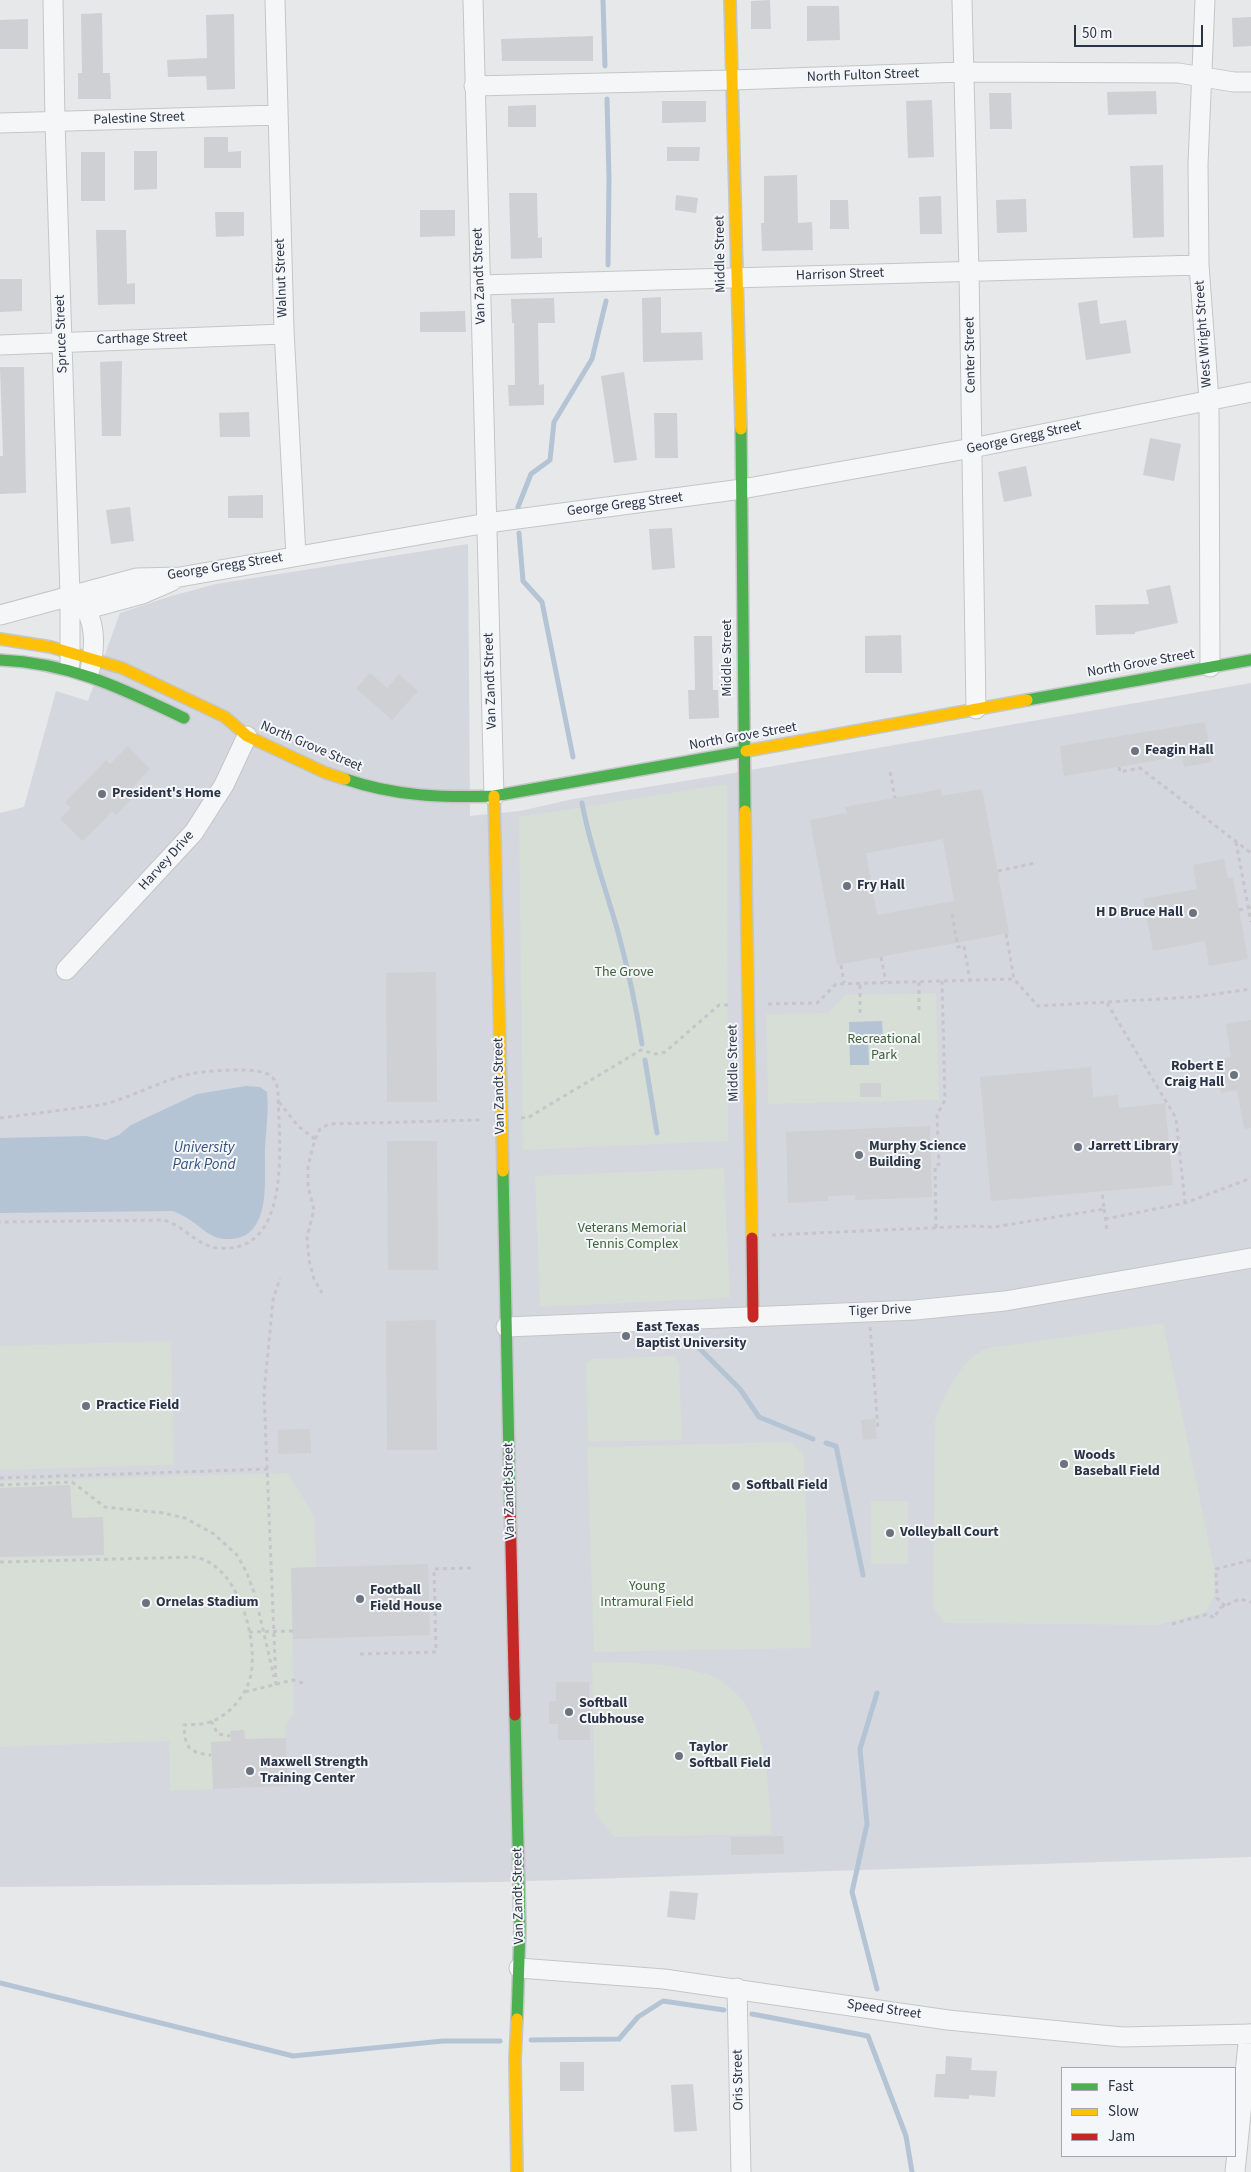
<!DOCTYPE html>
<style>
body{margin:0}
#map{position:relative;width:1251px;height:2172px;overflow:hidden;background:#e6e8ea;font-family:"Source Sans 3",sans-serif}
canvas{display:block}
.legend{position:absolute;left:1061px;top:2067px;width:175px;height:90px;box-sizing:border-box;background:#f4f6f9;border:1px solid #a4a8b1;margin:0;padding:6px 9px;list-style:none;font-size:15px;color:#2b3445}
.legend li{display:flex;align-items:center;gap:10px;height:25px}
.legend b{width:25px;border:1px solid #a4a8b1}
.scale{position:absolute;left:1074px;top:25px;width:129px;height:22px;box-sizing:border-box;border:2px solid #2b3445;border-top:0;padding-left:6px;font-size:15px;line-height:18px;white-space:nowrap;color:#2b3445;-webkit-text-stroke:4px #f4f6f9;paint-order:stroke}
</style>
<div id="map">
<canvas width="1251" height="2172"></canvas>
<ul class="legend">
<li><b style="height:6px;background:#4caf50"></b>Fast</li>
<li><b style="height:6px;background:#ffc107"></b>Slow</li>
<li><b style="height:6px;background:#c62828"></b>Jam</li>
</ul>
<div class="scale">50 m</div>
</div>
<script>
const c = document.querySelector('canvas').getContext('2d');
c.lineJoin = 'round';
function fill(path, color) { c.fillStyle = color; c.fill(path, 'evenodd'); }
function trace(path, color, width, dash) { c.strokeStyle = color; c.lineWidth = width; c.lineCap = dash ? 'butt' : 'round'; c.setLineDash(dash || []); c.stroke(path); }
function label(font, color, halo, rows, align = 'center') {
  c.font = font + ' "Source Sans 3",sans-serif'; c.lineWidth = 4; c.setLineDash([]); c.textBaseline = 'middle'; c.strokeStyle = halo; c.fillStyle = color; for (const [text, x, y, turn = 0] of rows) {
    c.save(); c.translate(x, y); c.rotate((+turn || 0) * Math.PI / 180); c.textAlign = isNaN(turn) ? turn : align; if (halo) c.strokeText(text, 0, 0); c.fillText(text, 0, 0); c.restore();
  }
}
fill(new Path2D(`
 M468,544L470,816L520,811L573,799L722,775L1251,683V1857L500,1882L0,1887V813L24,807L56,691L88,701L120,613L168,597L216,584Z`), '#d4d7dd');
fill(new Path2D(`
 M727,784L728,1141L523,1150L519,817Z
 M936,993L939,1100L768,1104L766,1014L828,1013L845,995Z
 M724,1168L730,1298L540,1307L535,1176Z
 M1163,1323L1214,1567L1215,1595L1206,1612L1158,1625L945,1623L933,1608L935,1421C943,1396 963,1355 989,1348Z
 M171,1341L174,1465L0,1470V1346Z
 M674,1356L679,1363L682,1440L588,1442L586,1363L591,1359Z
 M791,1442L804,1455L811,1648L594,1652L587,1447Z
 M288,1473L315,1517L316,1567L291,1568L294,1715L285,1725L288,1786L170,1791L169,1741L0,1747V1481Z
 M871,1501H908V1564H871Z
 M592,1662C630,1663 669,1662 706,1674C768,1694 768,1781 772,1834L614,1837L595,1813Z`), '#d6ded6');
fill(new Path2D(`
 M882,1021L883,1038L868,1039L869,1065H850L849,1022Z
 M246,1086L260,1087L267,1092C269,1111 266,1130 265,1149C264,1176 273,1238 230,1239C211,1240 204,1229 190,1220C185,1216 179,1214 173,1211L0,1213V1138L86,1136L106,1140L119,1135L131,1125L197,1094Z`), '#b4c4d5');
trace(new Path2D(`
 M603,0L605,66
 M607,99L609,179L608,265
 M518,507L531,474L550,460L554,422L592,359L606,301
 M519,533L523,581L542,602L573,757
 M582,803C590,847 606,889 618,932C628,969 636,1006 642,1044
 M645,1060L657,1133
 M693,1342L740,1389L759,1417L813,1439
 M826,1443L836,1446L863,1575
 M0,1983L293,2056L443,2041H500
 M877,1989L852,1892L867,1824L860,1749L877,1693
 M752,2014L868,2036L906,2136L912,2172
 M531,2040L619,2039L638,2017L663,2001L724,2010`), '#b4c4d5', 5);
fill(new Path2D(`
 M770,0L771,29H751V1Z
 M807,6H839L840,40L807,41Z
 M102,13L103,73H110L111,99H78V73H82L81,14Z
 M234,14L235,89L207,90L206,76L168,77L167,60L207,58L206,15Z
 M1251,17V46L1233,47L1232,18Z
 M28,19V49H0V20Z
 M593,36V61H502L501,39Z
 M1156,91L1157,114L1108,115L1107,92Z
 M989,93H1011L1012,129H990Z
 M932,100L934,157L908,158L906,101Z
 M662,101H706V122L662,123Z
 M536,105V127H508V106Z
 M204,137H228V152L241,151V168H204Z
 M667,147H700L699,161H667Z
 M134,151H157V189L134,190Z
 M81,152H105V201H81Z
 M1163,165L1164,237L1133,238L1130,166Z
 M797,175L798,223L812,222L813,250L762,251L761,223H764V176Z
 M509,193H537L538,238L542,237V258L511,259Z
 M676,195L698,198L696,213L675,210Z
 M941,196L942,234H920L919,197Z
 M1026,199L1027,232L997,233L996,200Z
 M830,200H848L849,229H830Z
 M420,210H455V236L420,237Z
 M215,212H244V236L216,237Z
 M96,230H126L127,284L135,283V304L98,305Z
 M0,279H22V311L0,312Z
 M661,297V333L702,332L703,360L643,362L642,298Z
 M554,298L555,323H538L539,385L544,384V405L509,406L508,385H515L514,323H512L511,299Z
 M1097,300L1100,324L1126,320L1131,353L1086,360L1078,303Z
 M465,311L466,332H420V312Z
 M122,361L121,436H102L100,362Z
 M0,367H24L26,493L0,494V456H3Z
 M624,372L637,460L614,463L601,376Z
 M249,412L250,437H220L219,413Z
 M654,413H677L678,458H655Z
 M1150,438L1181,444L1174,481L1143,475Z
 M1026,466L1032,496L1004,502L998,472Z
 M263,495V518H228V496Z
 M130,507L134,541L111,544L106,510Z
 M672,528L675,568L652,570L649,529Z
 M1170,585L1178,623L1135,632V634L1096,635L1095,605L1149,604L1146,590Z
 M901,635L902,673H865V636Z
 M694,636H712L713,690H718L719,718L689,719L688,690H695Z
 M370,673L387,688L399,674L418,691L392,720L356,688Z
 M1205,722L1212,762L1184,767L1182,756L1064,776L1060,746Z
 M128,746L150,769L129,791L134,796L116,815L112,811L83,841L60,819L71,808L65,802L106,760L110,764Z
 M941,789L942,796L982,789L1009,933L837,965L810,820L847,813L845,807ZM943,839L954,901L877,915L866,853Z
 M1224,859L1228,878H1233L1248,959L1209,966L1205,941L1153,951L1143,899L1197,889L1193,865Z
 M436,972L437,1102H387L386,973Z
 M1251,1020V1128L1244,1129L1237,1090L1221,1093L1215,1060L1231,1057L1226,1024Z
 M1091,1067L1093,1097L1118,1095L1119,1108L1165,1103L1173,1185L991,1201L980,1077Z
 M860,1083H881V1097H860Z
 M930,1126L932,1197L855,1200V1195L828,1196V1201L788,1203L786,1132Z
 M387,1141H437L438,1270H388Z
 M436,1320L437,1450H387L386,1321Z
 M875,1419L877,1439L863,1440L861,1420Z
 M310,1429L311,1453L278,1454V1430Z
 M70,1485L72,1518L103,1517L104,1555L0,1557V1488Z
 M428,1564L430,1635L293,1639L291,1568Z
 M556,1682H589L590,1740H558V1724H549V1701H556Z
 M244,1730L245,1739L286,1738L288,1786L213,1789L211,1742L231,1741L230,1731Z
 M783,1836L784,1854L731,1855V1837Z
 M670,1891L698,1893L695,1920L667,1917Z
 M946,2056L972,2058L971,2070L997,2071L995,2097L969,2095V2099L934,2097L936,2074H945Z
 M560,2062H584V2091H560Z
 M693,2084L697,2131L674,2132L671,2085Z`), '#ced0d3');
const street = new Path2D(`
 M53,0L55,122L70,595V663
 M275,0L284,330L296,556
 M473,0L494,796
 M962,0L969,271L976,709
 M1205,0L1198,164L1199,265L1209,400L1210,667
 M474,86L732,80L963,72L1178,73L1234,82H1251
 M0,123L278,115
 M480,285L1199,265
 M0,345L284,334
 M79,602C97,617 95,648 90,670
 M87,609L142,594L172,581
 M0,615L137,578L180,577L487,523L742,489L972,448L1251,392
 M66,970L194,832L224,785L247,736
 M506,1327L915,1310L1005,1301L1251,1258
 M519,1968L664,1979L948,2020L1101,2035L1123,2037L1251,2034
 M737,1988L741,2172
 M1235,2172L1249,2034`);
const fast = new Path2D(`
 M741,429L745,811
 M0,660C71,663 121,688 184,718
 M1027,700L1251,660
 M345,779C394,796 443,798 494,796L746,751
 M503,1171L510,1505
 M515,1715L520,1928L517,2019`);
const slow = new Path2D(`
 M730,0L741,429
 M0,639L51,647L122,668L225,717L247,736L326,773L345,779
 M746,751L1027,700
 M494,796L503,1171
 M745,811L752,1238
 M517,2019L515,2059L517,2172`);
const jam = new Path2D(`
 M752,1238L753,1317
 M510,1505L515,1715`);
trace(street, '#c4c6c8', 21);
trace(fast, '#c4c6c8', 14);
trace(slow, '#c4c6c8', 14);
trace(jam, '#c4c6c8', 14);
trace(new Path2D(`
 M1119,767L1120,772L1140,768L1251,853
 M890,772L895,798
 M1236,842L1251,922
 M998,871L1035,863
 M1239,910L1251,907
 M952,914L958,947L964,946L970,981
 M1006,934L1014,979L1038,1006L1194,997L1251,989
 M881,957L886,982
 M841,965L844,983
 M1107,1003L1176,1118L1185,1203
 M768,1004L817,1003L836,984L1014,979
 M919,1010V981
 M860,1013V983
 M279,1102L298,1126L315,1139L308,1166V1186L314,1210L307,1237L309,1260L314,1279L322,1293
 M0,1118L101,1105C130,1098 156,1083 185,1075C201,1071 262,1065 272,1077C277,1082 278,1089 278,1095C279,1142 293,1255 218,1248C197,1246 184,1226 164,1220L0,1222
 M521,1118L529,1117L641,1050L656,1054L665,1052L719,1005H729
 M315,1139L320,1129L329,1124L480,1120
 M1104,1209L1107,1231
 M1105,1219L1185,1203L1251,1178
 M936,1228L935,1166L939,1164L937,1115L945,1100L942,981
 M772,1235L974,1226L994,1227L1104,1209L1102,1191
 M870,1327L878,1429
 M0,1478L268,1469
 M0,1485L72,1482L105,1507L163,1513L185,1518L214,1534L237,1555L247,1573L255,1595L274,1677
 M0,1562L194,1557C237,1563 258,1637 251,1674C247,1696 228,1717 207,1723C200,1725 191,1724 184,1725C185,1748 188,1752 211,1755
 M1225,1606L1217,1598L1216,1569L1251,1560
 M1172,1624L1208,1614L1214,1618L1220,1608L1240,1599L1251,1602
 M249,1632L293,1631
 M360,1654L436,1652L434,1569L471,1568
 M276,1685L264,1393L273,1300L280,1278
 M245,1692L293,1680L306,1684
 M211,1721L218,1734L230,1736`), '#c5c6ca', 3, [4, 4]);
trace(street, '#f5f6f7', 19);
trace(fast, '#4caf50', 11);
trace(slow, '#ffc107', 11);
trace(jam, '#c62828', 11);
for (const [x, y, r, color] of [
 [1135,751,5,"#6c737f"],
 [102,794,5,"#6c737f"],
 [847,886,5,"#6c737f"],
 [1193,913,5,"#6c737f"],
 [1234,1075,5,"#6c737f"],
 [1078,1147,5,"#6c737f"],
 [859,1155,5,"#6c737f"],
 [626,1336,5,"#6c737f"],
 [86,1406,5,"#6c737f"],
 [1064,1464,5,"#6c737f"],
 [736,1486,5,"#6c737f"],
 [890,1533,5,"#6c737f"],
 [360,1599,5,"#6c737f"],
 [146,1603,5,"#6c737f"],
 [569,1712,5,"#6c737f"],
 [679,1756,5,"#6c737f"],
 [250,1771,5,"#6c737f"]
]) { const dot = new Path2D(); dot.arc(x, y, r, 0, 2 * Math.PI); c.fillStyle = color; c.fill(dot); trace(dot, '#f4f6f9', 2); }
label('14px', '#2b3445', '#f4f6f9', [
 ["North Fulton Street",863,76,-2],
 ["Palestine Street",139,119,-2],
 ["Middle Street",721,254,-91],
 ["Harrison Street",840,275,-2],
 ["Van Zandt Street",480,276,-92],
 ["Walnut Street",282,278,-92],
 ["Spruce Street",62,334,-92],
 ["West Wright Street",1204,334,-94],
 ["Carthage Street",142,339,-2],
 ["Center Street",971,355,-91],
 ["George Gregg Street",1024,438,-12],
 ["George Gregg Street",625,505,-7],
 ["George Gregg Street",225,567,-9],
 ["Middle Street",728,658,-90],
 ["North Grove Street",1141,664,-10],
 ["Van Zandt Street",491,681,-92],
 ["North Grove Street",743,737,-10],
 ["North Grove Street",311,747,23],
 ["Harvey Drive",167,861,-48],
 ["Middle Street",734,1063,-91],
 ["Van Zandt Street",500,1086,-91],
 ["Tiger Drive",880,1311,-2],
 ["Van Zandt Street",510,1491,-91],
 ["Van Zandt Street",519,1896,-91],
 ["Speed Street",884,2010,8],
 ["Oris Street",739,2080,-91]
]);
label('bold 14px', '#2b3445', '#f4f6f9', [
 ["Feagin Hall",1145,751],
 ["President's Home",112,794],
 ["Fry Hall",857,886],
 ["H D Bruce Hall",1183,913,"right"],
 ["Robert E",1224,1067,"right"],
 ["Craig Hall",1224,1083,"right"],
 ["Murphy Science",869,1147],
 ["Building",869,1163],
 ["Jarrett Library",1088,1147],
 ["East Texas",636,1328],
 ["Baptist University",636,1344],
 ["Practice Field",96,1406],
 ["Woods",1074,1456],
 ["Baseball Field",1074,1472],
 ["Softball Field",746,1486],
 ["Volleyball Court",900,1533],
 ["Football",370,1591],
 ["Field House",370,1607],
 ["Ornelas Stadium",156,1603],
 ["Softball",579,1704],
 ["Clubhouse",579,1720],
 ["Taylor",689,1748],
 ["Softball Field",689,1764],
 ["Maxwell Strength",260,1763],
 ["Training Center",260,1779]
], 'left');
label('14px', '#3f6138', '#f4f6f9', [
 ["The Grove",624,973],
 ["Recreational",884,1040],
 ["Park",884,1056],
 ["Veterans Memorial",632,1229],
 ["Tennis Complex",632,1245],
 ["Young",647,1587],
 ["Intramural Field",647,1603]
]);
label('italic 15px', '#34527a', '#f4f6f9', [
 ["University",204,1149],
 ["Park Pond",204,1166]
]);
</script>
